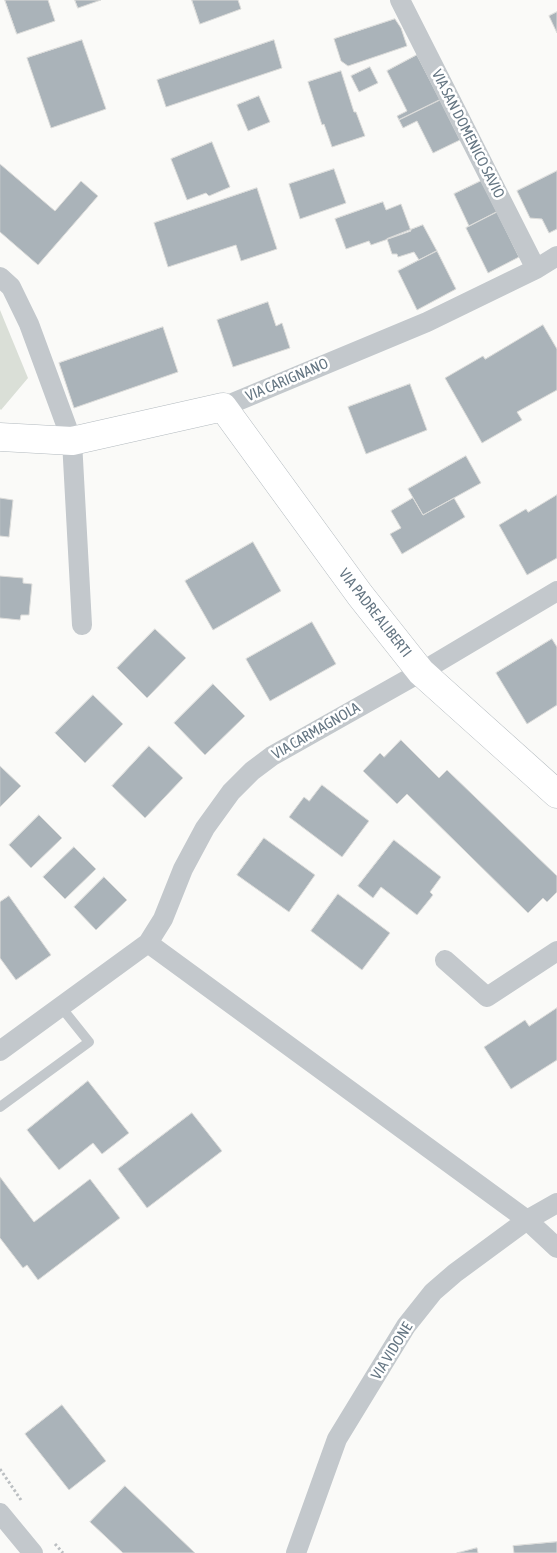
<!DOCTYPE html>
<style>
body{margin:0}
canvas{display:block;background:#fafaf8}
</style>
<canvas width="557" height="1553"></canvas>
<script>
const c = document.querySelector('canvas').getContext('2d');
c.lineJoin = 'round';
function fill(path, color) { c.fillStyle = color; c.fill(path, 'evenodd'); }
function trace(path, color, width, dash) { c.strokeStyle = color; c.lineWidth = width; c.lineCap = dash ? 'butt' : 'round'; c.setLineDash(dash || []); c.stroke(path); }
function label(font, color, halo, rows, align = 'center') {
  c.font = font + ' "Asap Condensed",sans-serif'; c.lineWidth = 5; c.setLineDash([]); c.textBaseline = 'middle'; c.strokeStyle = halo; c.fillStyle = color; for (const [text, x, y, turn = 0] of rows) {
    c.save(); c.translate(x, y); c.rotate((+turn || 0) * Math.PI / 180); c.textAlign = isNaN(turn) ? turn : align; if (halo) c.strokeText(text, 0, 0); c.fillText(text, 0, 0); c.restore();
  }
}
fill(new Path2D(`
 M0,310L28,378L1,410L0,409Z`), '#dadfd7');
const building = new Path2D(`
 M5,0H48L55,21L17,34Z
 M75,0H101L78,8Z
 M192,0H238L241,9L200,24Z
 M557,12V33L549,16Z
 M395,19L401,28L407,46L348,66L341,61L334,39Z
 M82,40L106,109L51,128L27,58Z
 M274,40L282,68L166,107L157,80Z
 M417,55L440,100L399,120L397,116L407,111L387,71Z
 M370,67L378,83L359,92L351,76Z
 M341,71L354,112H356L365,136L332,147L324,124L322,125L308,82Z
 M259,96L270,122L248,131L237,105Z
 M440,100L460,140L433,153L417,121L403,128L399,120Z
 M212,142L230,187L209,196L206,193L187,200L171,159Z
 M0,164L55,211L81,181L98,196L38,265L0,232Z
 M334,169L346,203L300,219L289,184Z
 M557,171V229L549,233L542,219L530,218L517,191Z
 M481,181L497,212L469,226L454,194Z
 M257,188L277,249L241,261L236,245L168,267L154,223Z
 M383,202L386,210L401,204L411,231L371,245L369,241L346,249L335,219Z
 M497,212L519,257L488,273L466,228Z
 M423,225L437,251L419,260L414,252L398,257L397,254H392L387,239Z
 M437,251L456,289L417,310L398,271Z
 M268,302L276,326L282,323L290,348L233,367L217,320Z
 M543,325L557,349V390L517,412L522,420L482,443L445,378L483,356L485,359Z
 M163,327L178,372L74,408L59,363Z
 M410,384L427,430L366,454L348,407Z
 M466,456L481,483L423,515L408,489Z
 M557,495V558L527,575L499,525L526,509L528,512Z
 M0,498L13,500L9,537L0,536Z
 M413,498L423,515L454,498L465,517L402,554L390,534L401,528L391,511Z
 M253,542L281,591L213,630L185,581Z
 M0,576L23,578V583L32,584L29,615H21L20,620L0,618Z
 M312,622L336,664L270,701L246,659Z
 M155,629L186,658L147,698L117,668Z
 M552,639L557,647V705L527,724L496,673Z
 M213,684L245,716L205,755L174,723Z
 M93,695L123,724L85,763L55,733Z
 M401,740L439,778L447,770L557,876V892L547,902L543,898L528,913L407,794L397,804L363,771L380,753L384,757Z
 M149,746L183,778L145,818L112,786Z
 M0,766L21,786L0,807Z
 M322,785L369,821L342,857L289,817L304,797L309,801Z
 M39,815L62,838L31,868L9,845Z
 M264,838L315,875L289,912L237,875Z
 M394,840L441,877L430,892L433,895L417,915L381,887L373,898L358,886Z
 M74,847L96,869L65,899L43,877Z
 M104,877L127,900L96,930L74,907Z
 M338,894L390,933L362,970L311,931Z
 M9,896L51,955L16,980L0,958V902Z
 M557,1008V1060L511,1089L484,1047L525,1020L529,1026Z
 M88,1081L129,1133L102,1154L93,1143L59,1170L27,1130Z
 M192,1113L222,1151L147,1208L118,1169Z
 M0,1177L34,1222L90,1179L120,1218L38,1280L27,1265L23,1268L0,1238Z
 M62,1405L106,1461L69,1490L25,1434Z
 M125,1486L195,1553H123L90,1522Z
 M557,1542V1553H514L513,1546Z
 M477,1548L478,1553H457Z`);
fill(building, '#aab3b9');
trace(building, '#dcdcda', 1);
const secondary = new Path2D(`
 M0,437L72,441L223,407L360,595L421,672L557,794`);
trace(secondary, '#b3babf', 29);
trace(new Path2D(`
 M0,1469L21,1500
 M55,1544L63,1553`), '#bbbfc2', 3, [2.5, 2.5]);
trace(new Path2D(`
 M0,1107L89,1042L61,1007`), '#c3c8cc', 10);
trace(new Path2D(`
 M400,0L536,269
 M0,277L11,287L29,324L72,441L82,625
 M223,407L427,322L536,269L557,256
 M148,943L527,1220L557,1248
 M445,960L487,997L557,951
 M0,1051L148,943L163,919L183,869L205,828L231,792L252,771L272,756L421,672L557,591
 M0,1513L33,1553
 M296,1553L337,1439L406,1326L433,1292L455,1273L527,1220L557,1203`), '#c3c8cc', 20);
trace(secondary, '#fff', 28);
label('15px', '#657683', '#fff', [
 ["VIA SAN DOMENICO SAVIO",468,134,63],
 ["VIA CARIGNANO",287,380,-23],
 ["VIA PADRE ALIBERTI",375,613,52],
 ["VIA CARMAGNOLA",316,731,-30],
 ["VIA VIDONE",392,1351,-58]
]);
</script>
